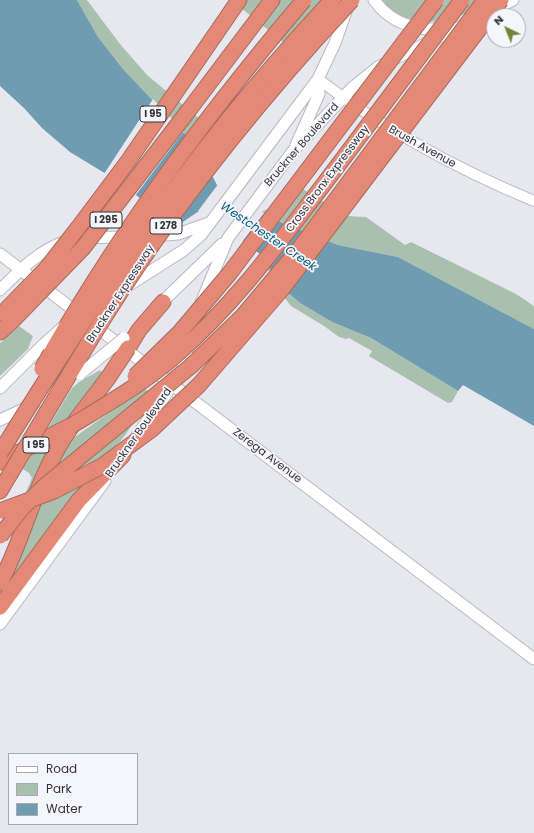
<!DOCTYPE html>
<style>
body{margin:0}
#map{position:relative;width:534px;height:833px;overflow:hidden;background:#e7e8ef;font-family:Poppins,sans-serif}
canvas{display:block}
.legend{position:absolute;left:8px;top:753px;width:130px;height:72px;box-sizing:border-box;background:#f5f5fc;border:1px solid #a8a8ad;margin:0;padding:5px 7px;list-style:none;font-size:12px;color:#343437}
.legend li{display:flex;align-items:center;gap:8px;height:20px}
.legend b{width:20px;border:1px solid #a8a8ad}
.north{position:absolute;left:486px;top:8px;width:40px;height:40px;box-sizing:border-box;background:#f5f5fc;border:1px solid #a8a8ad;border-radius:50%;rotate:317deg;font-size:11px;font-weight:700;line-height:16px;text-align:center;color:#343437}
.north::after{content:'';display:block;margin:auto;width:14px;height:18px;background:#718536;clip-path:polygon(50% 0,100% 100%,50% 72%,0 100%)}
</style>
<div id="map">
<canvas width="534" height="833"></canvas>
<ul class="legend">
<li><b style="height:5px;background:#fff"></b>Road</li>
<li><b style="height:11px;background:#a9c0af"></b>Park</li>
<li><b style="height:11px;background:#6f9cb0"></b>Water</li>
</ul>
<div class="north">N</div>
</div>
<script>
const c = document.querySelector('canvas').getContext('2d');
c.lineJoin = 'round';
function fill(path, color) { c.fillStyle = color; c.fill(path, 'evenodd'); }
function trace(path, color, width, dash) { c.strokeStyle = color; c.lineWidth = width; c.lineCap = dash ? 'butt' : 'round'; c.setLineDash(dash || []); c.stroke(path); }
function label(font, color, halo, rows, align = 'center') {
  c.font = font + ' Poppins,sans-serif'; c.lineWidth = 3.5; c.setLineDash([]); c.textBaseline = 'middle'; c.strokeStyle = halo; c.fillStyle = color; for (const [text, x, y, turn = 0] of rows) {
    c.save(); c.translate(x, y); c.rotate((+turn || 0) * Math.PI / 180); c.textAlign = isNaN(turn) ? turn : align; if (halo) c.strokeText(text, 0, 0); c.fillText(text, 0, 0); c.restore();
  }
}
fill(new Path2D(`
 M77,0H87L120,44L147,75L212,129L198,148L123,69L98,37Z
 M231,0H323L292,49Z
 M380,0H498L490,6C445,19 418,37 380,0Z
 M303,189L347,216L366,217L405,245L411,242L516,294L534,306V329L398,257L338,245L260,213Z
 M264,262L269,265L285,290L300,303L332,322L371,338L458,391L452,402L448,403L369,356L372,351L349,338L346,339L339,337L324,326L291,306L278,289Z
 M19,326L33,336L28,349L0,376V343Z
 M100,370L104,374L30,495L25,494L32,478L29,473L23,469L72,388L79,382Z
 M144,388L152,394L126,434L7,587L6,584L37,504L69,441Z`), '#a9c0af');
fill(new Path2D(`
 M0,0H77L98,37L123,69L198,148L218,187L251,210L338,245L398,257L534,329V426L463,385L458,391L371,338L332,322L300,303L285,290L260,254L202,209L177,226L116,180L70,152L42,128L24,108L0,86Z`), '#6f9cb0');
fill(new Path2D(`
 M153,99L184,131L135,196L104,174Z
 M219,183L252,208L264,213L242,242L202,211H198Z`), '#e7e8ef');
const tertiary = new Path2D(`
 M318,79C385,130 457,169 534,201`);
const secondary = new Path2D(`
 M374,0C391,24 418,32 446,28
 M496,9L513,0
 M296,145L319,94L318,79
 M154,236L178,234L209,223
 M0,254L534,659
 M126,287L184,250L201,235L318,79L335,43L348,6
 M0,290C19,271 40,249 67,241C86,236 109,238 129,237
 M158,306L222,244
 M0,388L44,344
 M0,420L26,408L61,387
 M136,437L182,371L196,315L228,238L293,151L352,88L378,67L466,24
 M0,624L105,481`);
const motorway = new Path2D(`
 M189,110L272,0
 M78,228L129,160L239,0
 M0,332L13,320
 M128,348L139,330L163,302
 M0,462L70,426
 M0,491L10,474
 M0,583C21,544 31,500 51,461C65,431 89,404 108,378
 M0,607L79,500L123,455`);
trace(tertiary, '#b9b9c0', 12);
trace(secondary, '#b9b9c0', 13);
trace(motorway, '#a66b5f', 17);
trace(tertiary, '#fff', 10);
trace(secondary, '#fff', 11);
trace(motorway, '#e48975', 15);
const secondaryBridge = new Path2D(`
 M44,344L63,327
 M80,374L124,338`);
const motorwayBridge = new Path2D(`
 M3,313L46,269L78,228
 M13,320L83,248L189,110
 M42,369C116,236 206,115 304,0
 M135,376L180,332L229,274L436,0
 M108,378L128,348
 M71,426C107,404 144,383 176,355C234,305 278,244 324,184C370,122 416,61 462,0
 M0,453C46,379 92,306 142,235C199,152 263,74 332,0
 M10,474C50,408 88,340 131,276C196,178 272,86 352,0
 M0,511L54,491L102,466L151,430L199,385L282,289L501,0
 M0,536L23,507L47,484L191,366L242,317L299,249L485,0`);
trace(secondaryBridge, '#b9b9c0', 13, []);
trace(motorwayBridge, '#a66b5f', 17, []);
trace(secondaryBridge, '#fff', 11);
trace(motorwayBridge, '#e48975', 15);
for (const [x, y, w] of [
 [153,114,26],
 [106,220,32],
 [166,226,32],
 [36,445,26]
]) { const box = new Path2D(); box.roundRect(x - w / 2, y - 8, w, 16, 3); c.fillStyle = '#f5f5fc'; c.fill(box); trace(box, '#343437', 1); }
label('bold 10px', '#343437', null, [
 ["I 95",153,114],
 ["I 295",106,220],
 ["I 278",166,226],
 ["I 95",36,445]
]);
label('11px', '#343437', '#f5f5fc', [
 ["Bruckner Boulevard",302,145,-49],
 ["Brush Avenue",422,147,29],
 ["Cross Bronx Expressway",328,179,-53],
 ["Bruckner Expressway",121,294,-57],
 ["Bruckner Boulevard",139,433,-55],
 ["Zerega Avenue",267,456,37]
]);
label('italic 12px', '#055f7c', '#f5f5fc', [
 ["Westchester Creek",268,237,34]
]);
</script>
